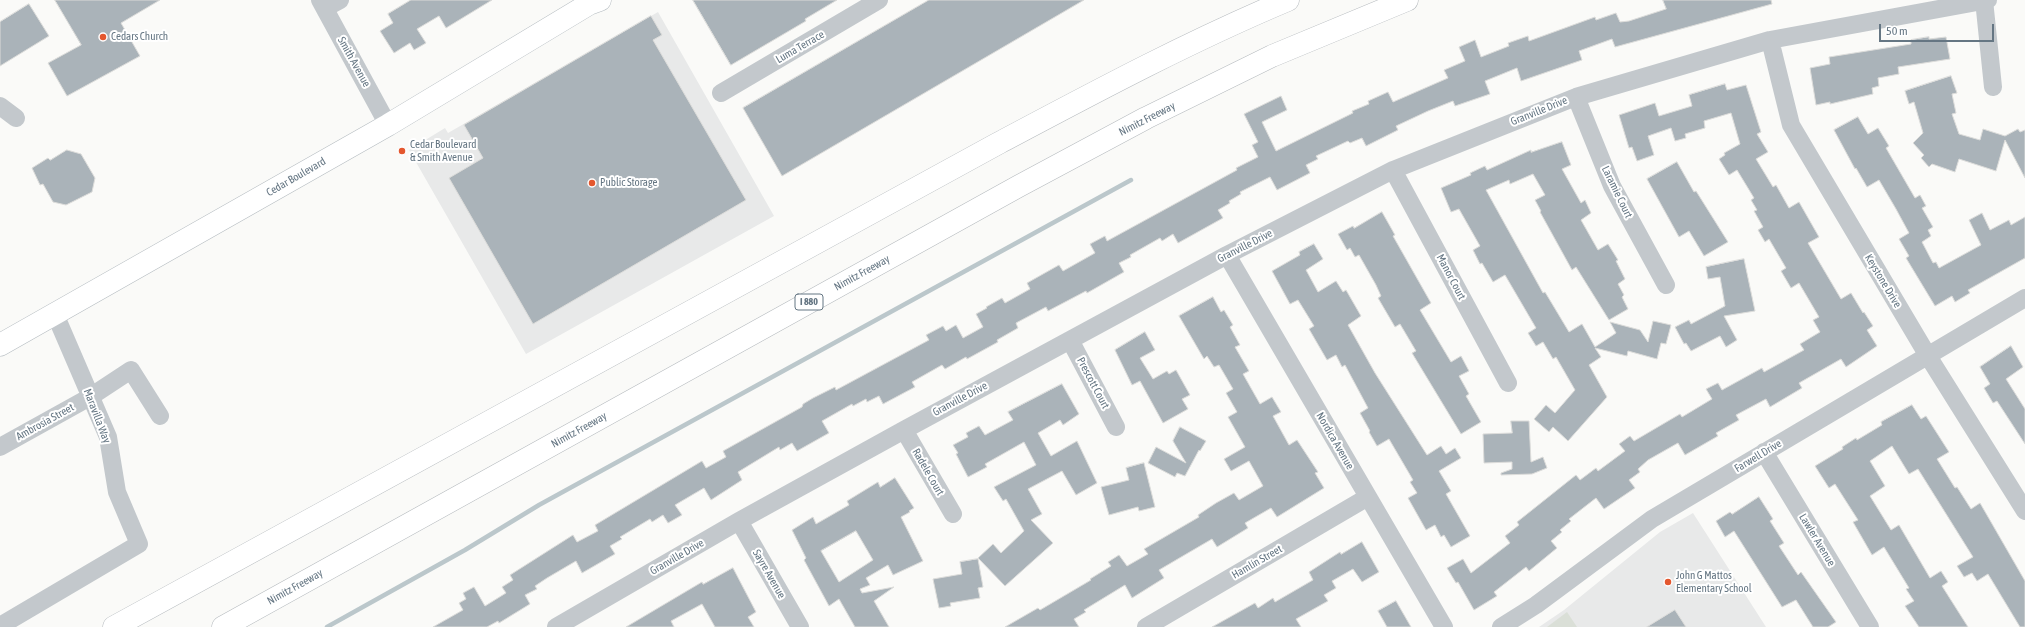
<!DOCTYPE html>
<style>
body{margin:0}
#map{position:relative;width:2025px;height:627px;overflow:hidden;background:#fafaf8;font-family:"Asap Condensed",sans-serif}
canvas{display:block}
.scale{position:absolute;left:1879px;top:24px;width:115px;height:18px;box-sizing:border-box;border:2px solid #657683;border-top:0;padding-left:5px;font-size:12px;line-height:14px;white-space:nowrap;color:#657683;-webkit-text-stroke:3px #fff;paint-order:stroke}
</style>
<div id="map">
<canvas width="2025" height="627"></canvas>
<div class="scale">50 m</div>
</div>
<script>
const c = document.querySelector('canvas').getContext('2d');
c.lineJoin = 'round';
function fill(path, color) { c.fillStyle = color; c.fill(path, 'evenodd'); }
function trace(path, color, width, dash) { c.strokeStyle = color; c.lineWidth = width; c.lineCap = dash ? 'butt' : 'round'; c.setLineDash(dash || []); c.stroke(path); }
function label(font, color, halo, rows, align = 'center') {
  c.font = font + ' "Asap Condensed",sans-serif'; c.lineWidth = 4; c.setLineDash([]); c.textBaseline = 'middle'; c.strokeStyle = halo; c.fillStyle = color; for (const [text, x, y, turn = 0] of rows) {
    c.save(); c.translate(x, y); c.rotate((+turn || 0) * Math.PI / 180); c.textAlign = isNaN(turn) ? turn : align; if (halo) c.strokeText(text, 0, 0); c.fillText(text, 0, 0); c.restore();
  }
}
fill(new Path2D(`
 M658,12L774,216L526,354L409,150L445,128L448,133Z
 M1693,513L1766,627H1539L1564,610L1660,532Z`), '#e8e9e9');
fill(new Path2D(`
 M1567,612L1577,627H1547Z`), '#dadfd7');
trace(new Path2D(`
 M327,627L465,550L539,505L1131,180`), '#bbc7cb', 4.5);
const building = new Path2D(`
 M55,0H160L121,23L140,56L67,96L48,63L81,45Z
 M411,0H492L446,28L439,16L417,29L426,43L414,50L410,43L394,53L380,31L393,23L388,14Z
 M693,0H837L805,19L806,21L731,65Z
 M929,0H1084L782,176L743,108Z
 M1663,0H1771L1772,4L1615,47L1612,39L1579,51L1582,60L1521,81L1517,68L1485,81L1490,94L1455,106L1453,101L1428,111L1396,126L1398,130L1366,146L1362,138L1350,143L1348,141L1316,156L1318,159L1306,165L1310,173L1277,190L1270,177L1240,192L1241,194L1229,201L1230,203L1218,210L1223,218L1178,243L1173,234L1162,241L1160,238L1130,255L1131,257L1119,263L1124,272L1087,293L1086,291L1048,311L1046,307L1016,323L1018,328L997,340L998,342L967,359L966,357L945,369L942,365L912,382L915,387L883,404L879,396L867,402L866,399L853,406L852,404L822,421L829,433L797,451L792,443L780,450L779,447L738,472L742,480L711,500L704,488L675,505L682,515L668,523L663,515L652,522L650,519L620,537L622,539L610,546L615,554L582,573L576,561L547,578L535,586L537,589L525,595L530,604L499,623L498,621L487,627H433L463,610L459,603L466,599L463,593L474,587L485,606L506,593L502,587L513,580L510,575L573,535L577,542L598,531L595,525L702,461L706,468L726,457L723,451L802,407L803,404L813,398L835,387L836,390L929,340L926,335L943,326L946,331L956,325L963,338L983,327L976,314L987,308L986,307L1002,298L1005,303L1030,289L1027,283L1059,265L1063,271L1095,253L1090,244L1105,236L1107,241L1237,170L1236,168L1258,157L1252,145L1258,142L1244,114L1281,96L1287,110L1262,122L1276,151L1353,113L1352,111L1369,104L1368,101L1388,92L1393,102L1448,78L1444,70L1465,61L1459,47L1475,40L1481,57L1509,46L1508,43L1528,36L1529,41L1595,17L1596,20L1616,13L1620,22L1629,21L1666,9Z
 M29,4L49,36L0,66V22Z
 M651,16L662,35L653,40L746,200L533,324L449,178L483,158L464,125Z
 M1929,37V39L1946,37L1950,59L1898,67L1899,74L1878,78L1879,86L1872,88L1873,94L1830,104V102L1816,105L1810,68L1830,64L1829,57L1911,44V40Z
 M1951,76L1957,93L1952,94L1956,113L1952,114L1959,134L1980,140L1983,129L2005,136L2018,129L2020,132L2025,130V178L2005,140L1996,171L1959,159L1955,172L1932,164L1929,167L1921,158L1924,155L1913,143L1923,133L1914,102L1909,104L1905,91Z
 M1725,84L1727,90L1746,85L1761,132L1757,134L1768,152L1756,159L1773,187L1776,185L1789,208L1799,202L1819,237L1808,243L1841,299L1851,293L1863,313L1864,312L1873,326L1867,330L1877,346L1846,367L1841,359L1799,383L1802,388L1770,407L1766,399L1736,415L1739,420L1716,433L1718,436L1685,455L1678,443L1648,460L1638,469L1640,472L1629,480L1635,488L1604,509L1596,498L1569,519L1571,521L1560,530L1562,532L1551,541L1557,548L1529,571L1526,567L1494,592L1497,596L1474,610L1458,582L1456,583L1447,568L1463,559L1471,573L1510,543L1505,536L1519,525L1517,522L1576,475L1580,480L1596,468L1598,471L1625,451L1619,444L1630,436L1634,441L1680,414L1682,417L1712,399L1706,389L1718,383L1722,390L1762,368L1764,372L1804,350L1800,344L1820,332L1813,320L1819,317L1799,283L1791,288L1781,271L1786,268L1769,239L1765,242L1758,230L1763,227L1754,211L1757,210L1751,200L1754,198L1737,170L1729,175L1719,159L1725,155L1724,153L1740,144L1731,113L1704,121L1705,128L1685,134L1686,138L1675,141L1671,128L1648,136L1654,155L1637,161L1632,147L1629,148L1619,115L1655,103L1659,116L1692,106L1689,95Z
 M1858,117L1868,134L1878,128L1889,146L1886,148L1915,198L1920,195L1926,206L1922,208L1933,227L1928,230L1931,236L1922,242L1933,263L1936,262L1939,268L1981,245L1969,220L1982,213L1990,230L2009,220L2011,225L2025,217V258L1968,290L1970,293L1955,302L1952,296L1935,306L1906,258L1909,256L1899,239L1909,233L1896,209L1879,180L1867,187L1856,168L1855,169L1834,130Z
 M1562,142L1571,165L1562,169L1581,203L1585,200L1591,213L1581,220L1598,250L1608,244L1618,260L1616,261L1625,279L1618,284L1624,295L1622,297L1628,309L1609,320L1576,267L1572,270L1540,212L1541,211L1535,200L1545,195L1533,174L1510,184L1509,180L1486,190L1543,293L1545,292L1569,332L1582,324L1595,347L1616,333L1610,322L1640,330L1648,342L1653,321L1671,325L1666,344L1661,343L1657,359L1628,351L1627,356L1595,348L1601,357L1589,365L1607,397L1568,441L1553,427L1549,432L1534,419L1546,405L1555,413L1575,390L1556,357L1553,359L1543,342L1536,346L1528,333L1536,328L1505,275L1493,282L1482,263L1480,264L1473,250L1480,246L1459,209L1451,212L1441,188L1471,175L1470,173L1485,166L1487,170L1531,150V152Z
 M67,150L81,154L95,178L92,192L66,205L53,202L43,184L40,185L32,168L48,158L50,160Z
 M1677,162L1694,192L1696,191L1728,242L1704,256L1689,231L1679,237L1647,179Z
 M1382,212L1395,235L1393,236L1431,303L1420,310L1451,362L1461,356L1469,371L1459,376L1469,394L1466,396L1481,422L1461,434L1412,353L1416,351L1400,324L1395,327L1378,298L1381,296L1376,285L1359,255L1355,257L1350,248L1347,250L1338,234L1353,226L1354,228Z
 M1314,244L1323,259L1306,270L1318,292L1336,281L1343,292L1346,290L1361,316L1348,325L1375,373L1427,455L1441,446L1446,454L1455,448L1461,458L1439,471L1451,491L1446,494L1470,536L1451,547L1444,535L1441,537L1435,525L1426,530L1408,498L1417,493L1410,482L1413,480L1389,439L1377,446L1369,432L1370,431L1360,413L1368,408L1345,365L1342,367L1336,355L1327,360L1309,329L1314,326L1298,300L1290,304L1272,271L1300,255L1299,252Z
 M1744,259L1755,311L1724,316L1737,340L1726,347L1720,336L1691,351L1686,343L1684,344L1675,327L1689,320L1691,324L1725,306L1720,277L1708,279L1706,267Z
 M1213,297L1221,312L1224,310L1233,325L1230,327L1240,345L1235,347L1249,371L1243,374L1260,404L1272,397L1281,412L1273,416L1289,445L1297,440L1318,472L1315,473L1324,488L1277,517L1271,508L1245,523L1248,528L1217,547L1212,539L1188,553L1159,570L1164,578L1132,598L1125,585L1084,610L1086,612L1074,619L1079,627H1005L1038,608L1040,610L1091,580L1090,579L1111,566L1108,562L1119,555L1127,566L1148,554L1144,549L1199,517L1198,515L1216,503L1234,493L1239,500L1263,486L1249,461L1231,471L1224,459L1245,447L1228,417L1237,412L1226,393L1233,389L1219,365L1214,367L1207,356L1204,359L1179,316Z
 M1145,332L1155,350L1140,358L1153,379L1167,371L1169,374L1176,370L1190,395L1182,399L1188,409L1163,423L1140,381L1132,385L1115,350Z
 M2011,346L2023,367L2006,379L2025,409V444L1997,401L1993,403L1984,388L1990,384L1980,367Z
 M1062,384L1079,414L1063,425L1060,420L1038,433L1051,456L1077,441L1097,483L1076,495L1062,471L1028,489L1042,514L1031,520L1053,543L1005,586L978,558L993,544L1001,553L1024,531L1006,499L1003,501L994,487L1036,465L1024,442L985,464L987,467L968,477L956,454L958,453L953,445L968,437L966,433L979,426L985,435L1013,420L1008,412Z
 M1912,405L1921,419L1926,416L1949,452L1937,459L1955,488L1957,487L1971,509L1980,503L2025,581V627H2020L1988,574L1977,581L1972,573L1964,577L1957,566L1973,557L1918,469L1909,474L1892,446L1870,461L1885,486L1870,496L1891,530L1899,525L1930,578L1941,571L1948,582L1942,586L1968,627H1919L1905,606L1914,601L1906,589L1909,588L1884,547L1872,555L1853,522L1858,520L1835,484L1829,488L1815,466L1843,449L1842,447L1856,438L1857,440L1882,425L1881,422Z
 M1511,421H1529L1531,462L1543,457L1547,468L1532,474L1501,475V473L1512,469V462L1484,463L1483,434L1512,433Z
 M1180,427L1206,441L1200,451L1199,450L1185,476L1177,473L1175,477L1148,463L1156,447L1186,463L1173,441Z
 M1144,463L1155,507L1139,511L1138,507L1109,515L1101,487L1129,480L1126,468Z
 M895,478L914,508L909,511L910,512L901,517L923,561L893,575L888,565L866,578L870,585L860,589L862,593L894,587L874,601L889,627H855L839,599L829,606L804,560L806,558L792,530L813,517L816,524L849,505L847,501L878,482L880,487ZM856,531L873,560L839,582L821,551Z
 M1759,497L1773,519L1770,521L1784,543L1779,546L1798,575L1801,572L1836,622L1828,627H1813L1796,600L1782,607L1734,531L1725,537L1716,521L1730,512L1732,514Z
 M1362,542L1379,572L1362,582L1353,569L1332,581L1336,588L1324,595L1328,601L1296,619L1301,627H1212L1255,603L1258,608L1273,598L1275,602L1313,580L1309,572L1340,552L1341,554Z
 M978,559L983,587L978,588L980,598L950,603L951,606L939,608L933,579L962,574L960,562Z
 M733,568L756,612L748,617L754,627H715L702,604L671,621L674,627H626L702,582L703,584Z
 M1396,601L1411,627H1387L1378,611Z
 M1675,610L1686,627H1647Z`);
fill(building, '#aab3b9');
trace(building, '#dcdcda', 1);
const secondary = new Path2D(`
 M0,345L388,125L589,4L600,0`);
const highway = new Path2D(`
 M114,627L997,144C1093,93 1188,42 1288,0
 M223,627L1019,186L1146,118L1272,56L1407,0`);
trace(secondary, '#b3babf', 23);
trace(highway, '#b4b9bd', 23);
trace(new Path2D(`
 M320,0L388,125
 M1984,0L1993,87
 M325,8L340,0
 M1770,40L1791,125L1928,356L2025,511
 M721,93L879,0
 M1576,97L1612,186L1666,285
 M0,106L16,118
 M1393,170L1508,383
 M1227,255L1444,627
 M1070,340L1116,427
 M904,430L953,514
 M0,447L90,397L131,370L160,416
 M1764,452L1870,627
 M739,521L800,627
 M0,626L139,544L117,492L108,437L55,314
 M556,627L739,521L904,430L1227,255L1393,170L1576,97L1770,40L1988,0
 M1146,627L1368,497
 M1501,627L1536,605L1652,519L2025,298`), '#c3c8cc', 18);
trace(secondary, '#fff', 22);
trace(highway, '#fff', 22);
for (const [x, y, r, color] of [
 [103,37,4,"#e4572e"],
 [402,151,4,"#e4572e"],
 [592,183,4,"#e4572e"],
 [1668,582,4,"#e4572e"]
]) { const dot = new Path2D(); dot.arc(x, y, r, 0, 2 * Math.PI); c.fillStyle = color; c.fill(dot); trace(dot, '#fff', 1.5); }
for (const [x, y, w] of [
 [809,302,28]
]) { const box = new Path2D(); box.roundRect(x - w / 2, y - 8, w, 16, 3); c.fillStyle = '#fff'; c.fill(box); trace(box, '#657683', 1); }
label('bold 10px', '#657683', null, [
 ["I 880",809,302]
]);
label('11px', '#657683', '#fff', [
 ["Cedars Church",111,37],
 ["Cedar Boulevard",410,145],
 ["& Smith Avenue",410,158],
 ["Public Storage",600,183],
 ["John G Mattos",1676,576],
 ["Elementary School",1676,589]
], 'left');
label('11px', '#657683', '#fff', [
 ["Luma Terrace",800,47,-30],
 ["Smith Avenue",354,62,61],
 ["Granville Drive",1539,111,-22],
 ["Nimitz Freeway",1147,119,-27],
 ["Cedar Boulevard",296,177,-30],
 ["Laramie Court",1617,192,64],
 ["Granville Drive",1245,246,-27],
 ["Nimitz Freeway",862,273,-29],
 ["Manor Court",1451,277,62],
 ["Keystone Drive",1883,281,59],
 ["Prescott Court",1093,383,62],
 ["Granville Drive",960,399,-28],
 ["Maravilla Way",97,416,69],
 ["Ambrosia Street",45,422,-29],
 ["Nimitz Freeway",579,430,-29],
 ["Nordica Avenue",1335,441,60],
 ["Farwell Drive",1758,456,-31],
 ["Radele Court",928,472,60],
 ["Lawler Avenue",1817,540,59],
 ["Granville Drive",677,557,-30],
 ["Hamlin Street",1257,562,-30],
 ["Sayre Avenue",769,574,60],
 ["Nimitz Freeway",295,587,-29]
]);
</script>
